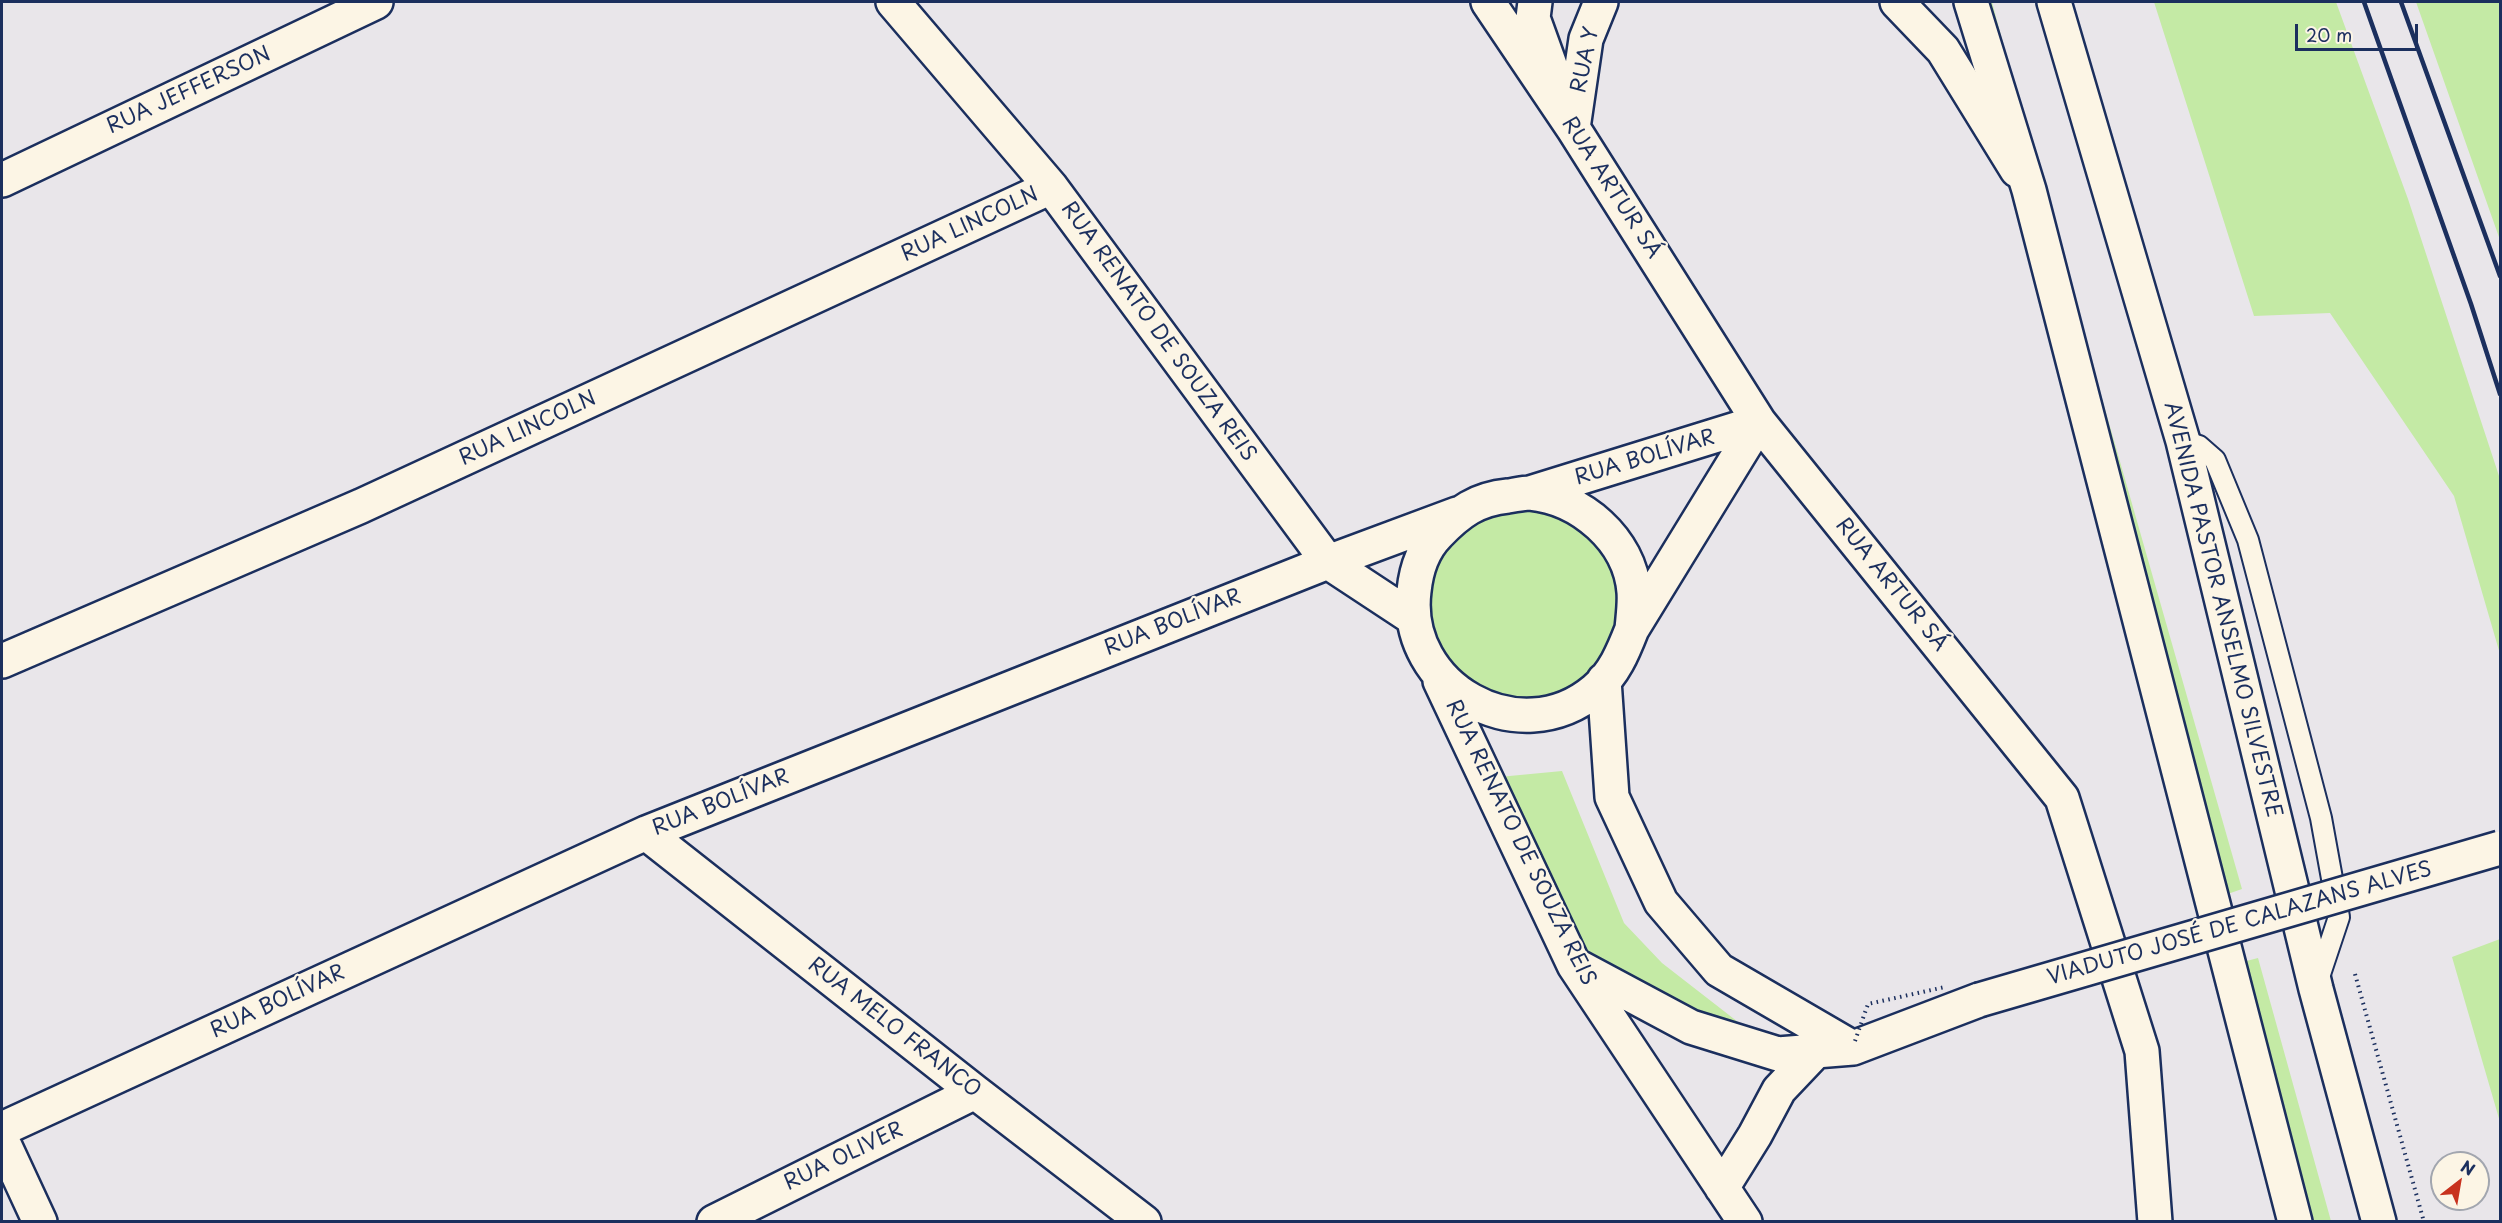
<!DOCTYPE html>
<meta charset="utf-8">
<style>
body{margin:0}
#map{position:relative;width:2502px;height:1223px;overflow:hidden;background:#e9e6ea;font-family:"Playpen Sans",sans-serif}
canvas{display:block}
.frame{position:absolute;inset:0;border:3px solid #1b2f5e;pointer-events:none}
.north{position:absolute;left:2430px;top:1151px;width:60px;height:60px;box-sizing:border-box;background:#fcf5e5;border:2px solid #a2a6af;border-radius:50%;rotate:31deg;font-size:16px;font-weight:700;line-height:24px;text-align:center;color:#1b2f5e}
.north::after{content:'';display:block;margin:auto;width:21px;height:27px;background:#c8321e;clip-path:polygon(50% 0,100% 100%,50% 72%,0 100%)}
.scale{position:absolute;left:2295px;top:24px;width:123px;height:27px;box-sizing:border-box;border:3px solid #1b2f5e;border-top:0;padding-left:8px;font-size:18px;line-height:21px;white-space:nowrap;color:#1b2f5e;-webkit-text-stroke:4px #fcf5e5;paint-order:stroke}
</style>
<div id="map">
<canvas width="2502" height="1223"></canvas>
<div class="frame"></div>
<div class="north">N</div>
<div class="scale">20 m</div>
</div>
<script>
const c = document.querySelector('canvas').getContext('2d');
c.lineJoin = 'round';
function fill(path, color) { c.fillStyle = color; c.fill(path, 'evenodd'); }
function trace(path, color, width, dash) { c.strokeStyle = color; c.lineWidth = width; c.lineCap = dash ? 'butt' : 'round'; c.setLineDash(dash || []); c.stroke(path); }
function label(font, color, halo, rows, align = 'center') {
  c.font = font + ' "Playpen Sans",sans-serif'; c.lineWidth = 4.5; c.setLineDash([]); c.textBaseline = 'middle'; c.strokeStyle = halo; c.fillStyle = color; for (const [text, x, y, turn = 0] of rows) {
    c.save(); c.translate(x, y); c.rotate((+turn || 0) * Math.PI / 180); c.textAlign = isNaN(turn) ? turn : align; if (halo) c.strokeText(text, 0, 0); c.fillText(text, 0, 0); c.restore();
  }
}
fill(new Path2D(`
 M1967,2H1992L2039,178L2242,889L2219,897Z
 M2154,2H2336L2408,199L2500,479V654L2454,496L2330,313L2254,316Z
 M2416,2H2500V240Z
 M1427 605a96 96 0 1 1 192 0a96 96 0 1 1-192 0Z
 M1562,771L1624,923L1662,963L1747,1029L1690,1015L1584,954L1499,777Z
 M2500,939V1122L2452,957Z
 M2258,958L2331,1221H2305L2235,964Z`), '#c4eaa5');
const service = new Path2D(`
 M2183,441L2199,446L2215,460L2248,540L2321,818L2339,917L2317,983`);
const minor = new Path2D(`
 M893,2L1051,187L1328,562L1413,618
 M1488,2L1573,128L1759,422L2062,798L2142,1051L2155,1222
 M1535,2L1533,18L1555,79
 M1897,2L1943,50L2017,170
 M1573,128L1586,39L1601,2
 M2,180L376,2
 M1530,493L1759,422
 M1632,629C1633,617 1635,604 1634,592C1630,540 1581,498 1530,493C1523,493 1515,495 1508,496C1477,499 1459,512 1438,534C1423,549 1416,571 1414,591C1402,687 1519,754 1595,690C1614,674 1623,652 1632,629L1759,422
 M2,661L361,506L1051,187
 M1604,680L1612,797L1661,902L1719,970L1853,1048
 M1440,681L1574,965L1745,1222
 M646,833L975,1092L1144,1222
 M1577,966L1691,1027L1778,1054L1853,1048L1979,1000
 M2,1129L646,833L1328,562L1457,514
 M2,1140L40,1222
 M1722,1188L1755,1135L1779,1090L1816,1051
 M714,1222L975,1092`);
const secondary = new Path2D(`
 M1971,2L2029,190L2295,1222
 M2054,2L2183,441L2316,989L2379,1222`);
trace(service, '#1b2f5e', 24);
trace(minor, '#1b2f5e', 38);
trace(secondary, '#1b2f5e', 38);
trace(new Path2D(`
 M2355,974L2424,1222`), '#1b2f5e', 4, [1.5, 4.5]);
trace(service, '#fcf5e5', 20);
trace(minor, '#fcf5e5', 33);
trace(secondary, '#fcf5e5', 33);
trace(new Path2D(`
 M2364,2L2471,304L2500,394
 M2401,2L2500,276`), '#1b2f5e', 4.5);
const minorBridge = new Path2D(`
 M1979,1000L2500,848`);
trace(minorBridge, '#1b2f5e', 38, []);
trace(new Path2D(`
 M1855,1041L1868,1004L1945,987`), '#1b2f5e', 4, [1.5, 4.5]);
trace(minorBridge, '#fcf5e5', 33);
label('21px', '#1b2f5e', '#fcf5e5', [
 ["RUA Y",1586,60,-78],
 ["RUA JEFFERSON",189,91,-25],
 ["RUA ARTUR SÁ",1611,188,57],
 ["RUA LINCOLN",970,225,-25],
 ["RUA RENATO DE SOUZA REIS",1158,332,54],
 ["RUA LINCOLN",528,429,-25],
 ["RUA BOLÍVAR",1645,458,-17],
 ["RUA ARTUR SÁ",1891,585,51],
 ["AVENIDA PASTOR ANSELMO SILVESTRE",2222,610,76],
 ["RUA BOLÍVAR",1173,623,-22],
 ["RUA BOLÍVAR",721,803,-22],
 ["RUA RENATO DE SOUZA REIS",1520,843,64],
 ["VIADUTO JOSÉ DE CALAZANS ALVES",2240,924,-16],
 ["RUA BOLÍVAR",278,1002,-25],
 ["RUA MELO FRANCO",894,1028,38],
 ["RUA OLIVER",844,1157,-26]
]);
</script>
